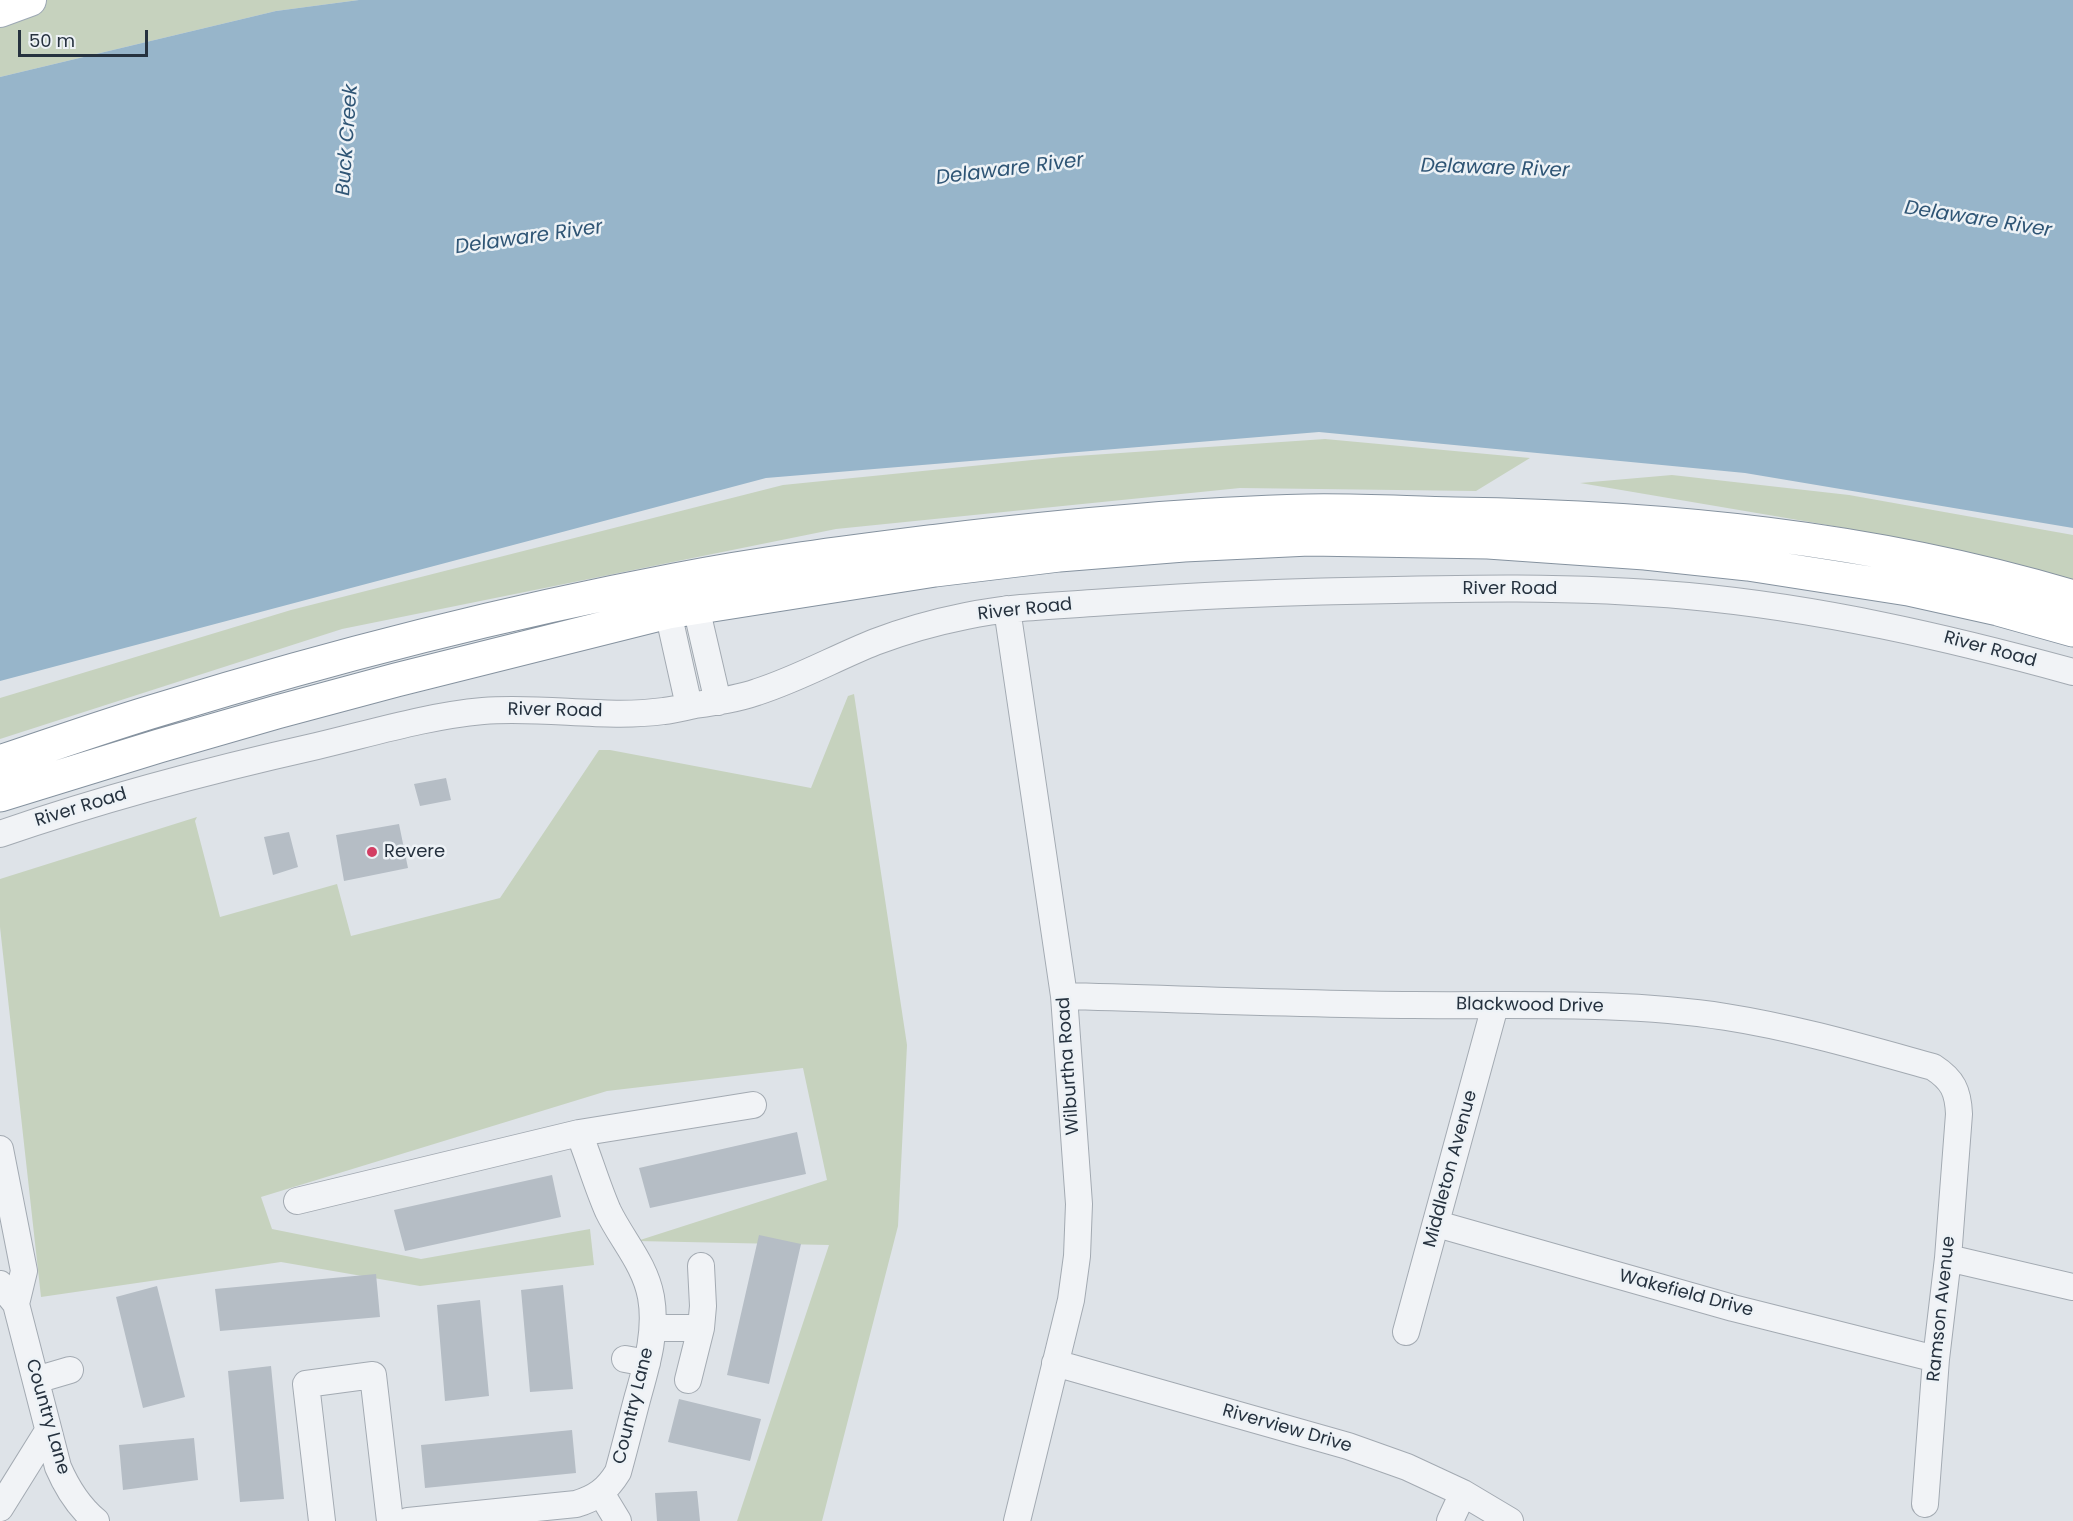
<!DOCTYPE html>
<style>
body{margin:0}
#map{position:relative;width:2073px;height:1521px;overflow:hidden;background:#dee3e8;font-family:Poppins,sans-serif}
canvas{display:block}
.scale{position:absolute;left:18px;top:30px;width:130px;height:27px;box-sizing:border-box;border:3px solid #26323f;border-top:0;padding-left:8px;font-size:18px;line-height:21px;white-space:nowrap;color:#26323f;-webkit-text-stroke:4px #edf2f6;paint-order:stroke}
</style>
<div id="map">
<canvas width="2073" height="1521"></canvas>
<div class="scale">50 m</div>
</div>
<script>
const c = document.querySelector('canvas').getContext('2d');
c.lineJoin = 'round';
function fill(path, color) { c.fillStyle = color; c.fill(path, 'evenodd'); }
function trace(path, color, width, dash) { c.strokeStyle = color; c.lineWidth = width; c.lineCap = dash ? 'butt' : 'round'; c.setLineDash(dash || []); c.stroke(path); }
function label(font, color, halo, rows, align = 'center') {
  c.font = font + ' Poppins,sans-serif'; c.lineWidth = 5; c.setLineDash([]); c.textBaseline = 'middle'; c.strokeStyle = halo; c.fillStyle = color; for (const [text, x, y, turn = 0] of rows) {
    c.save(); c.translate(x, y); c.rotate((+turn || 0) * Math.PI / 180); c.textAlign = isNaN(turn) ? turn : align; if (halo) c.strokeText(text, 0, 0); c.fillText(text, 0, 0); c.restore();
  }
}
fill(new Path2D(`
 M32,0H359L276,11L0,77V11Z
 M1325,439L1530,458L1476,491L1240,488L836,529L342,629L0,739V698L291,610L783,485L1062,457Z
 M1672,475L1849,495L2073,535V581L1851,529L1580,483Z
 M854,694L907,1045L898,1226L822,1521H737L829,1245L637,1241L827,1180L803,1068L607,1091L261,1197L272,1229L421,1259L590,1229L594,1265L420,1286L281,1262L41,1297L0,927V879L197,817L195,821L220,917L337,884L351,936L500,898L599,750H610L811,788L848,696Z`), '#c6d2be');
fill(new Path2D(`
 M359,0H2073V528L1745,473L1319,432L766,478L0,681V77L276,11Z`), '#97b5ca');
fill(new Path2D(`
 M446,778L451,800L420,806L414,784Z
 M399,824L408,868L344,881L336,835Z
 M289,832L298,867L273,875L264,837Z
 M797,1132L806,1174L650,1208L639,1168Z
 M552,1175L561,1217L405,1251L394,1210Z
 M759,1235L801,1244L769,1384L727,1375Z
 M376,1274L380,1317L220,1331L215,1289Z
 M563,1285L573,1389L530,1392L521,1290Z
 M157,1286L185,1397L143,1408L116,1297Z
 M480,1300L489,1396L445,1401L437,1305Z
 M271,1366L284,1499L240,1502L228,1371Z
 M679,1399L761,1419L750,1461L668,1442Z
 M572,1430L576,1473L425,1488L421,1445Z
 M194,1438L198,1480L123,1490L119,1445Z
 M697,1491L700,1521H657L655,1493Z`), '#b5bdc5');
const minor = new Path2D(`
 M686,593L696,607L718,702
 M673,595L668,612L689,706
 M1007,609L1064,996L1079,1204L1077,1256L1071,1300L1017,1521
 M0,834C104,798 210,770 317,746C372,733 427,716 483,711C543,706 606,719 664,711C674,710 685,707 695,705C716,702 737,699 757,692C798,679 835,658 875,642C904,631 936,622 966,616C1008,607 1051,606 1093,603C1164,598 1235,594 1306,592C1433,589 1561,584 1688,596C1819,608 1946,637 2073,672
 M1064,996C1180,999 1297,1004 1413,1005C1517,1006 1623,1001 1726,1017C1796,1028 1864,1048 1933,1067C1953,1080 1958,1091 1959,1114L1948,1258L1936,1359L1925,1504
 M0,1149L24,1271L16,1304
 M297,1201L579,1133L753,1105
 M1437,1224L1733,1308L1936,1359
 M1948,1258L2073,1287
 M0,1284L16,1304L58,1467C67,1488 78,1506 96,1521
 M653,1328H701
 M1406,1332L1495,1006
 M625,1359L647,1363
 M1055,1363L1348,1446L1407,1467L1463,1493L1510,1521
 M36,1380L70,1370
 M688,1380L701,1328L703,1306L701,1266
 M601,1493L618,1521
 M0,1508L48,1431
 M322,1521L306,1384L373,1375L390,1521
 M408,1521L576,1504C596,1498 607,1490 618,1472C625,1447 631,1422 638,1396C647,1364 657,1331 651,1297C645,1264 622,1240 608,1211C597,1186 589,1158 579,1133
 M1450,1521L1463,1493`);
const major = new Path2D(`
 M0,11L30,0`);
const highway = new Path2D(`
 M0,762C54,744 107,725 161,709C330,657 502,613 675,580C762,563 850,552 937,541C1060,526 1183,514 1307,511C1356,510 1406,513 1455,514C1664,517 1872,537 2073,597
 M0,795L159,746L277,712L396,680L668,612L935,570L1059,555L1184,545L1309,539L1488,542L1645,553L1748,564L1908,589L1998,609L2073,630`);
trace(minor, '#a3aab2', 28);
trace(major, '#9da8b4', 34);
trace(highway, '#85929f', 35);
trace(minor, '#f1f3f6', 26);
trace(major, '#fff', 32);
trace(highway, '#fff', 33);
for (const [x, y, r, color] of [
 [372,852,6,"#d33d63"]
]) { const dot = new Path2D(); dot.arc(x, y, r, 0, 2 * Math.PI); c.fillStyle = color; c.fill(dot); trace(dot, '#edf2f6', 2); }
label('18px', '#26323f', '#edf2f6', [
 ["River Road",1510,589],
 ["River Road",1025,610,-6],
 ["River Road",1990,650,15],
 ["River Road",555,711,1],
 ["River Road",81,808,-17],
 ["Blackwood Drive",1530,1006,1],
 ["Wilburtha Road",1069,1066,-94],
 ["Middleton Avenue",1451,1169,-75],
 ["Wakefield Drive",1686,1294,15],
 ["Ramson Avenue",1942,1309,-84],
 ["Country Lane",634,1406,-76],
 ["Country Lane",47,1417,74],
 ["Riverview Drive",1287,1429,16]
]);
label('18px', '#26323f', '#edf2f6', [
 ["Revere",384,852]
], 'left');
label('italic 20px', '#2f5575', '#edf2f6', [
 ["Buck Creek",348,140,-86],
 ["Delaware River",1495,169,2],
 ["Delaware River",1010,170,-7],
 ["Delaware River",1978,220,9],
 ["Delaware River",529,238,-8]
]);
</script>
